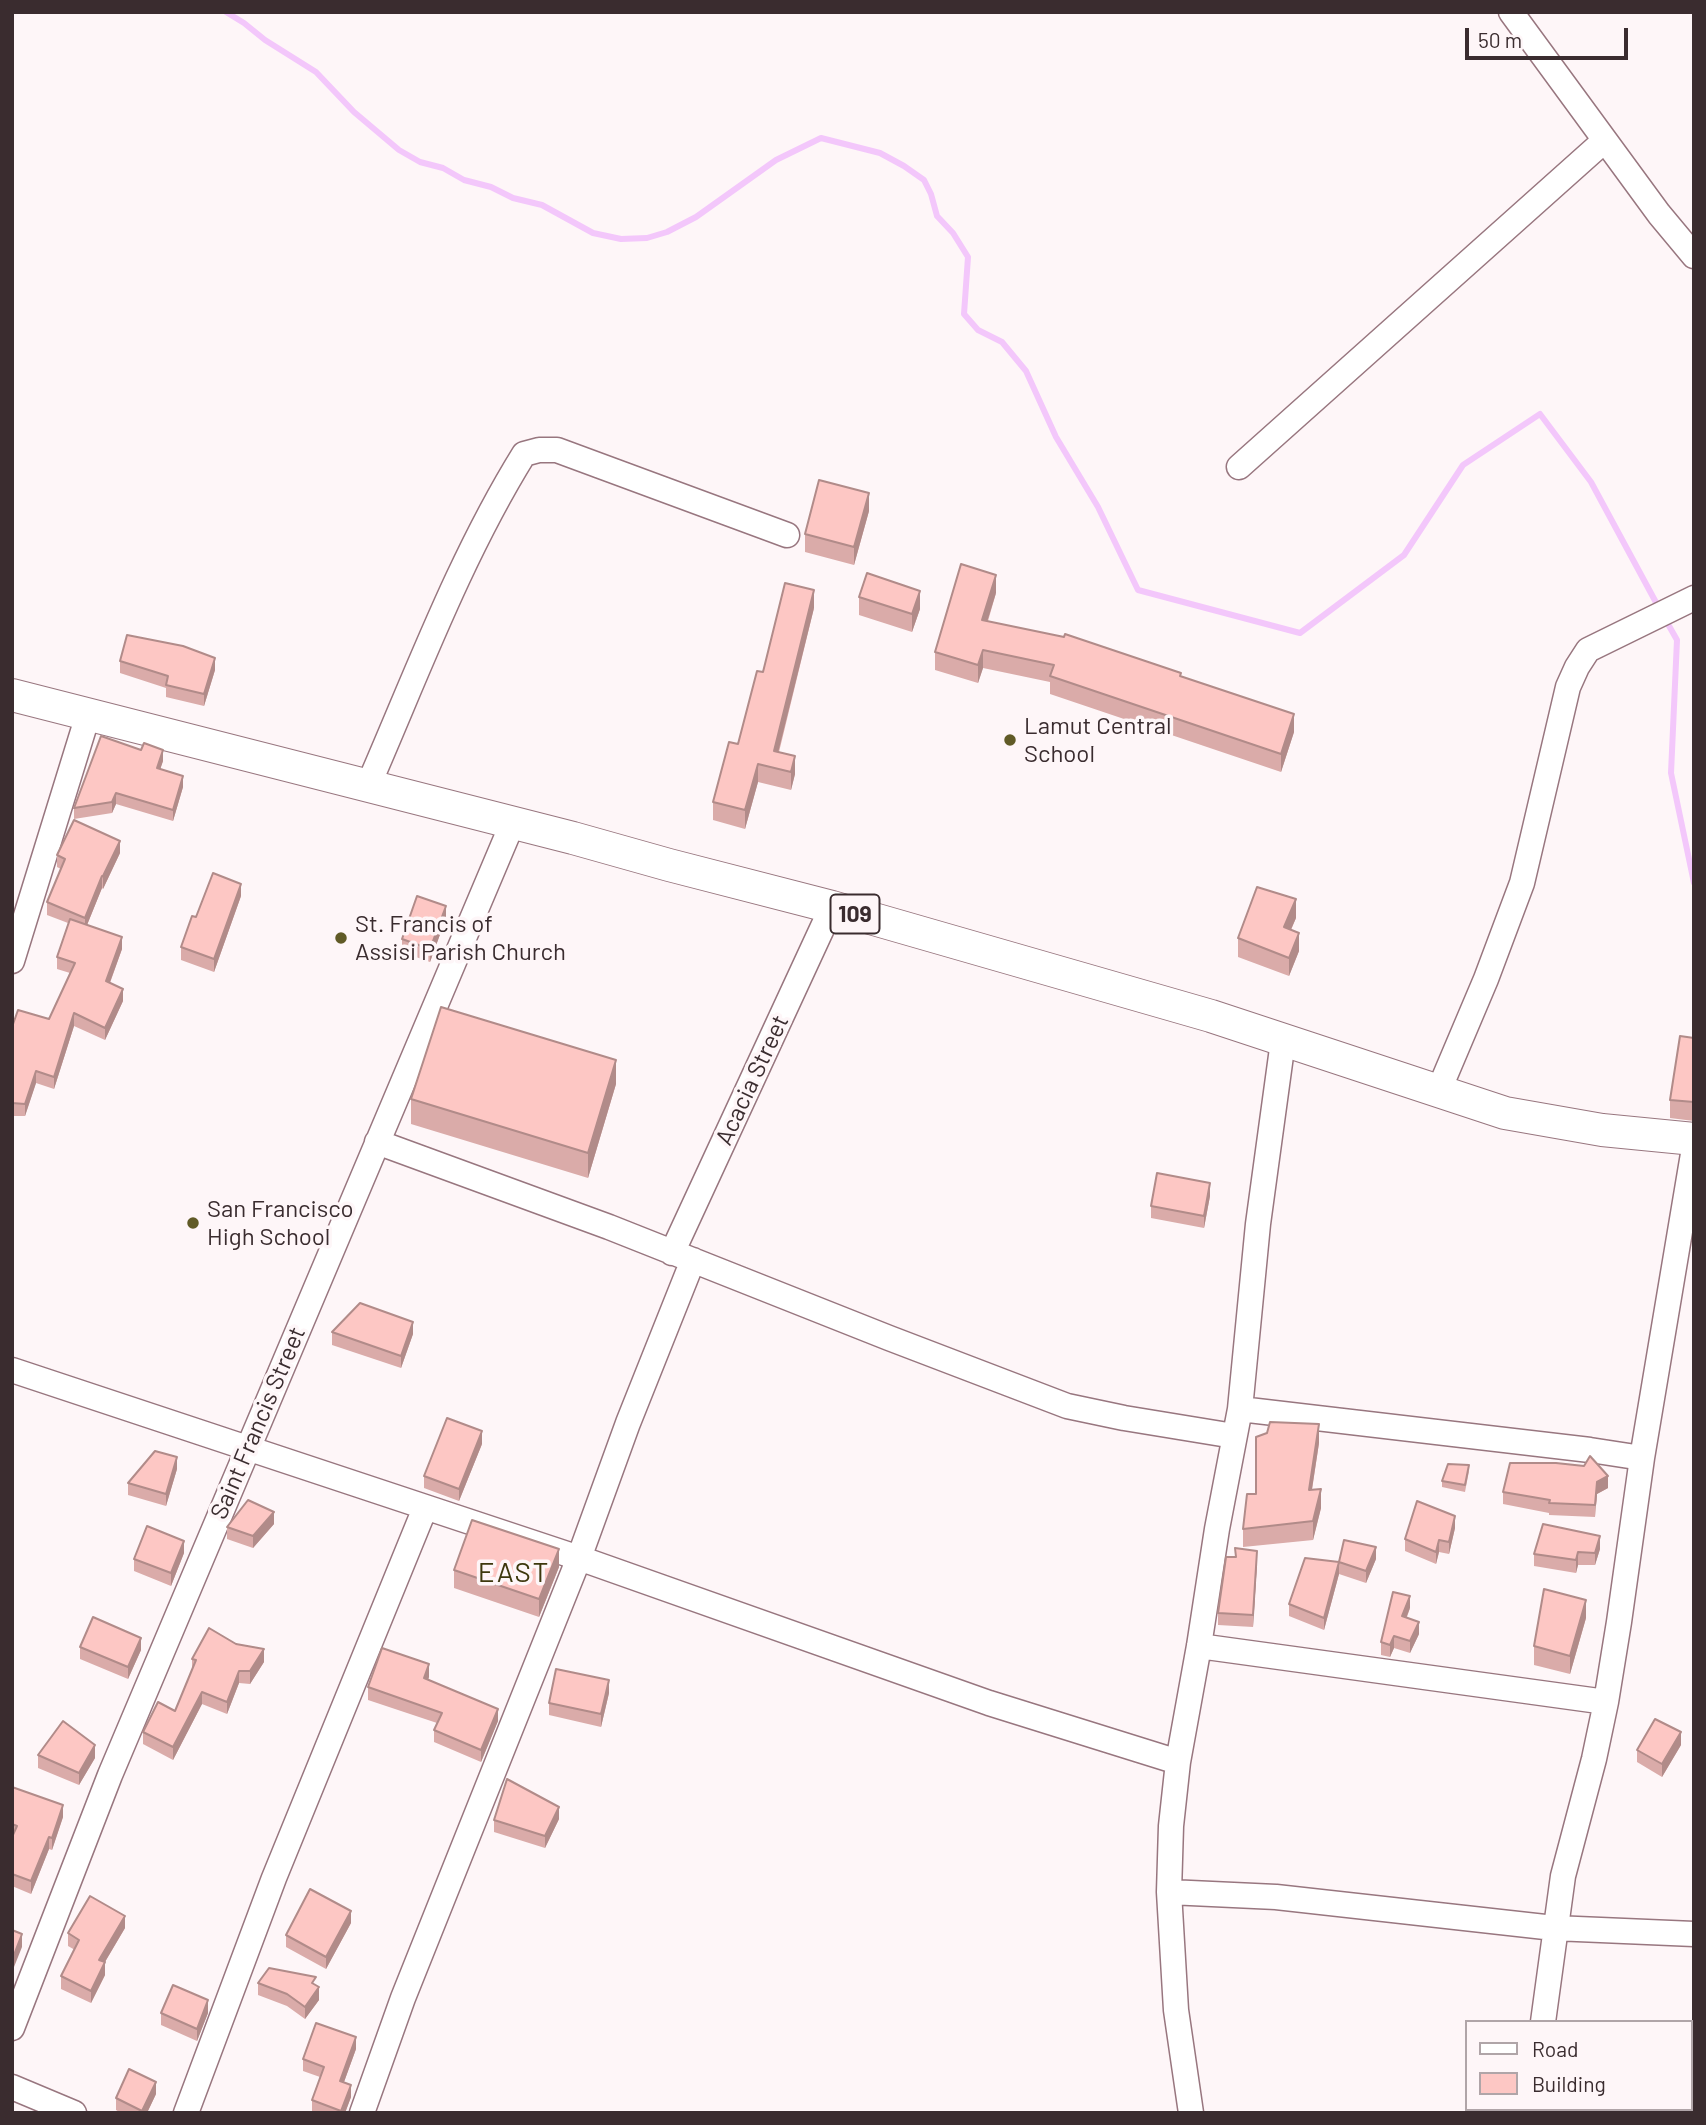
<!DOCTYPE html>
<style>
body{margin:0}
#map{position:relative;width:1706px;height:2125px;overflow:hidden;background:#fef6f8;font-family:Barlow,sans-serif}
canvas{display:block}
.frame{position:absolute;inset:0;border:14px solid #3a2c2f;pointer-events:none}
.legend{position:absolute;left:1465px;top:2020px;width:228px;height:91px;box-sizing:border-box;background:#fef6f8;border:2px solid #b0a5a8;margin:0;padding:9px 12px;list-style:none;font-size:21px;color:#3a2c2f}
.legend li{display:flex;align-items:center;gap:14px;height:35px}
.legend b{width:35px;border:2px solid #b0a5a8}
.scale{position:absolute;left:1465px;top:28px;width:163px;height:32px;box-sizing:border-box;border:4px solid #3a2c2f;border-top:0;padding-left:9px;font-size:21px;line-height:24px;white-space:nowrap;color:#3a2c2f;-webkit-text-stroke:5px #fef6f8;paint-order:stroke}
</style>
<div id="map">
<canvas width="1706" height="2125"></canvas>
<div class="frame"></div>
<ul class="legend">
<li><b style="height:9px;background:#fff"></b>Road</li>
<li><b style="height:19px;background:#fdc7c4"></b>Building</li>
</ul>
<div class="scale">50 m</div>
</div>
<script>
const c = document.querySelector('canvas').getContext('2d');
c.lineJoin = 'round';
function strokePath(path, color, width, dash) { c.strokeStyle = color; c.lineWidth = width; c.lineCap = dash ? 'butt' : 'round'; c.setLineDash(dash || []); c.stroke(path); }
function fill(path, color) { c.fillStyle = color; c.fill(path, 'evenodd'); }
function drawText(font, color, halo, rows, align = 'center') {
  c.font = font + ' Barlow,sans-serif'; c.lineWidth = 7; c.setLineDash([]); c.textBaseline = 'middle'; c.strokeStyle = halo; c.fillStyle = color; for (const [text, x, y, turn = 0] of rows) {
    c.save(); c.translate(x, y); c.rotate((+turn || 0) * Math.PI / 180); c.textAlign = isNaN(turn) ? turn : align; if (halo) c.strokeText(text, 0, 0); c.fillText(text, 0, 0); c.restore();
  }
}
const stream = new Path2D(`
 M226,12l18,11 21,17 51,32 38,40 45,38 21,12 23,6 21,12 27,7 22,11 29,7 51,28 28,6 26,-1 20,-6 29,-15 80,-57 45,-22 59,15 24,13 20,14 7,14 6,22 16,17 15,24 -4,57 14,16 24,12 24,29 30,66 42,70 40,83 162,43 104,-78 59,-90 77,-51 51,68 68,126
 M1664,617l13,23 -6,133 23,110`);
const minor = new Path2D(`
 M1511,12l148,202 35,42
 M1239,467l365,-326
 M368,786c48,-110 92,-229 156,-332l15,-4h18l230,85
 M12,961l76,-246
 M1439,1090l47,-111 36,-96 46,-196 9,-20 11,-17 106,-52
 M377,1142l232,85 280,111 178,68 57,12 110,18
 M672,1253l160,-346
 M12,1370l567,188 410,145 189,59
 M1240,1409l350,41 52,8
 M1199,1646l407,56
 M1169,1892l107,5 278,31 140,6
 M1543,2022l20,-146 31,-117 12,-57 13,-80 23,-164 52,-310
 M12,2028l98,-253 403,-953
 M12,2087l62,26
 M1543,2109l1,4
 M186,2113l88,-235 151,-370
 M362,2113l41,-115 176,-440 49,-135 65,-163
 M1191,2113l-15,-103 -7,-118 2,-66 7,-64 21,-116 18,-117 23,-120 18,-185 25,-183`);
const major = new Path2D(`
 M12,695l561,143 96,27 163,42 379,109 294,97 97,17 92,9`);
const wall = new Path2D(`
 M869,511l-15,54 -49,-13v-18z
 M996,593l-8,28 193,55 113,56 -13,40 -231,-78v-12l-67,-14 -5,15 -43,-13v-18z
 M859,597l61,12 -8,23 -53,-17z
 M814,608l-35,144 16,22 -4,16 -33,-8 -13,47 -32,-9v-18l25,-58 25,-72z
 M120,661l95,9 -11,36 -38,-9v-9l-46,-15z
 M141,750l22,11 -3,8 23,18 -10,34 -57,-17 -4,9 -38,6v-11z
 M120,853l-17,36 -1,-1 -15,37 35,24 -12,34 13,18 -18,39 -31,-14 -20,63 -18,-6 -11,33h-13v-89l37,-8 21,-46 -13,-4v-12l11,-34 -21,-8v-13l14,-33 -4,-2v-12z
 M241,896l-27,76 -33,-12v-13l15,-30z
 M446,918l-16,44 -28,-10v-13z
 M1296,918l-5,12 8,21 -10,25 -51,-19v-19z
 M1694,1038v83l-24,-3v-18z
 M616,1084l-28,94 -177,-54v-25z
 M1210,1196l-6,32 -53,-10v-12z
 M332,1332l81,2 -12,34 -69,-23z
 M1319,1443l-7,47 9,18 -8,32 -70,7v-18l13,-35z
 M482,1444l-23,57 -35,-13v-12z
 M177,1469l-11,37 -38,-11v-12z
 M1469,1471l-4,21 -23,-5v-6z
 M1608,1488l-11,6 -2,23 -46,-2v-2l-46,-9v-12z
 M274,1524l-21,24 -26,-9v-12z
 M1455,1528l-6,26 -10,-2 -3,12 -31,-13v-12z
 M1600,1549l-5,16h-17l-2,8 -42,-7v-12z
 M184,1553l-13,33 -37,-15v-12z
 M1236,1557l21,6 -4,64 -35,-2v-12z
 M1376,1559l-10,24 -27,-9 -15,56 -35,-14v-12l50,-42z
 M559,1567l-20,50 -85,-29v-18z
 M1410,1608l-3,9 12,17 -9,19 -16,-5 -4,9 -9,-2v-13z
 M1586,1618l-16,56 -36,-9v-19z
 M80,1647l61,3 -13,29 -48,-20z
 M192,1659l72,3 -14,22 -11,-1 -12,31 -25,-10 -29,56 -30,-16v-12l32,-21 17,-41z
 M429,1677l-1,3 70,41 -17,41 -47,-20v-12l3,-7 -69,-23v-13z
 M609,1693l-8,34 -52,-12v-12z
 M1681,1745l-19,32 -25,-15v-12z
 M38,1755l57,3 -16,27 -41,-17z
 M12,1787l51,30 -11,33 -3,-1 -18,45 -19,-8z
 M559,1819l-14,29 -51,-16v-12z
 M351,1923l-25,46 -40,-22v-12z
 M125,1928l-20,34v13l-14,28 -30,-14v-13l14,-26 -7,-4v-13z
 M258,1983l58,2 3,15 -14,19 -18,-13 -29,-11z
 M161,2013h47l-11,28 -36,-16z
 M356,2049l-12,33 7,15 -6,16 -33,-1v-12l8,-23 -17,-6v-12z
 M156,2094l-9,19h-26l-5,-3v-12z`);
const shadedWall = new Path2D(`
 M869,493v18l-15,54v-18z
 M996,575v18l-14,45v-18z
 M814,590v18l-40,161v-18z
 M920,591v18l-8,23v-18z
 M983,650v18l-5,15v-18z
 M215,658v12l-11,36v-12z
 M1294,714v18l-13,40v-18z
 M163,750v11l-6,18v-11z
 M795,756v18l-4,16v-18z
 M758,764v18l-13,47v-19z
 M183,776v11l-10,34v-11z
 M116,793v11l-4,9v-11z
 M120,841v12l-17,36v-13z
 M102,876v12l-17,42v-12z
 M241,884v12l-27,76v-13z
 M1296,899v19l-12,27v-18z
 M446,906v12l-16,44v-13z
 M1299,933v18l-10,25v-18z
 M122,937v12l-16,44v-12z
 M123,989v12l-18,39v-12z
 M74,1013v13l-20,63v-12z
 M616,1060v24l-28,94v-25z
 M36,1071v12l-11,33v-12z
 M1210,1183v13l-6,32v-12z
 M413,1322v12l-12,34v-12z
 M1319,1424v19l-10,65v-18z
 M482,1431v13l-23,57v-12z
 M177,1457v12l-11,37v-12z
 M1608,1476v12l-11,6 -2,23 2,-35z
 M1321,1489v19l-8,32v-19z
 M274,1512v12l-21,24v-12z
 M1455,1516v12l-6,26v-12z
 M1600,1536v13l-5,16v-12z
 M1439,1540v12l-3,12v-12z
 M184,1541v12l-13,33v-13z
 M1376,1547v12l-10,24v-12z
 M559,1549v18l-20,50v-18z
 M1257,1551v12l-4,64v-12z
 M1578,1552v13l-2,8v-13z
 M1339,1562v12l-15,56v-12z
 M1410,1596v12l-8,20v-12z
 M1586,1600v18l-16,56v-18z
 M1419,1622v12l-9,19v-12z
 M1394,1636v12l-4,9v-12z
 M141,1638v12l-13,29v-12z
 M264,1649v13l-14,22v-13z
 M429,1664v13l-5,13v-12z
 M239,1671v12l-12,31v-12z
 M609,1680v13l-8,34v-13z
 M202,1692v12l-29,56v-13z
 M498,1709v12l-17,41v-12z
 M1681,1732v13l-19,32v-13z
 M95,1745v13l-16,27v-12z
 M63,1805v12l-11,33v-12z
 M559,1807v12l-14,29v-12z
 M49,1837v12l-18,45v-13z
 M351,1911v12l-25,46v-12z
 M125,1916v12l-26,44v-12z
 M22,1934v13l-10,25v-12z
 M105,1962v13l-14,28v-12z
 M319,1987v13l-14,19v-12z
 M208,2000v13l-11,28v-12z
 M356,2037v12l-16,44v-12z
 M156,2082v12l-9,19h-5v-2z
 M351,2085v12l-6,16h-4z`);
const building = new Path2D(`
 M819,480l50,13 -15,54 -49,-13z
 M961,564l35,11 -14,45 82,17 1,-3 116,39 -1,3 114,38 -13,40 -231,-78 4,-11 -71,-15 -5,15 -43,-13z
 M867,573l53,18 -8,23 -53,-17z
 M785,583l29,7 -40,161 21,5 -4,16 -33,-8 -13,46 -32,-8 16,-60 9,2 19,-73 6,1z
 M127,635l56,11 32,12 -11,36 -38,-9 2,-9 -48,-15z
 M101,736l40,14 3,-7 19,7 -6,18 26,8 -10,34 -57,-17 -4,9 -38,6z
 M74,820l46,21 -17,35h-1l-17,42 -38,-16 18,-43 -8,-4z
 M213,873l28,11 -27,75 -33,-12 11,-31 4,1z
 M1257,887l39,12 -12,28 15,6 -10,25 -51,-20z
 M417,896l29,10 -16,43 -28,-10z
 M70,919l52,18 -16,44 17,8 -18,39 -31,-15 -20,64 -18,-6 -11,33 -13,-1v-76l6,-17 31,9 26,-56 -18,-6z
 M441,1007l175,53 -28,93 -177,-54z
 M1680,1036l14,2v64l-24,-2z
 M1157,1173l53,10 -6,33 -53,-10z
 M360,1303l53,19 -12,34 -69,-24z
 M447,1418l35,13 -23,58 -35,-13z
 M1270,1422l49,2 -10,66 12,-1 -8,32 -70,8 4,-35h9v-57l11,-4z
 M155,1451l22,6 -11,37 -38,-11z
 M1590,1456l18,20 -11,6 -2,23 -46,-2 1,-3 -47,-8 7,-29h46l28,3z
 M1448,1464l21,1 -4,20 -23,-4z
 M248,1500l26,12 -21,24 -26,-9z
 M1417,1501l38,15 -6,26 -10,-2 -3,12 -31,-13z
 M472,1520l87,29 -20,50 -85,-29z
 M1543,1524l57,12 -5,17 -17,-1 -2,8 -42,-6z
 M147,1526l37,15 -13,32 -37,-14z
 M1344,1540l32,7 -10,24 -27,-9z
 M1235,1548l22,3 -4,64 -35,-2 8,-56h10z
 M1305,1558l34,4 -15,56 -35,-14z
 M1544,1589l42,11 -16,56 -36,-10z
 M1393,1592l17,4 -8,20 17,6 -9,19 -16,-5 -4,9 -9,-3z
 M93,1617l48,21 -13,29 -48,-20z
 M209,1628l27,16 28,5 -14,22h-11l-12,31 -25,-10 -29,55 -30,-15 15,-30 17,9 21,-51 -4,-1z
 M382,1648l47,16 -5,14 74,31 -17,41 -47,-20 8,-17 -74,-26z
 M556,1669l53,11 -8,34 -52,-11z
 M1655,1719l26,13 -19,32 -25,-14z
 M63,1721l32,24 -16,28 -41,-18z
 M507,1779l52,28 -14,29 -51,-16z
 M12,1787l51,18 -11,33 -3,-1 -18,44 -19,-7v-37l5,-11 -5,-2z
 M310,1889l41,22 -25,46 -40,-22z
 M90,1896l35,20 -26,44 6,2 -14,29 -30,-15 18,-36 -11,-7z
 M12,1930l10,4 -10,26z
 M269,1968l47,9 -4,6 7,4 -14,20 -18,-13 -29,-11z
 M173,1985l35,15 -11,29 -36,-16z
 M316,2023l40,14 -16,44 11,4 -10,26 -29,-11 12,-33 -21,-8z
 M129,2069l27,13 -14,29 -26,-13z`);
const markers = [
 [1010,740,7,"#605a26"],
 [341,938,7,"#605a26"],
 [193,1223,7,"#605a26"]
];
const shields = [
 [855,914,49]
];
const shieldNames = [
 ["109",855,914]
];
const poiNames = [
 ["Lamut Central",1024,726],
 ["School",1024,754],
 ["St. Francis of",355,924],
 ["Assisi Parish Church",355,952],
 ["San Francisco",207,1209],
 ["High School",207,1237]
];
const streetNames = [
 ["Acacia Street",752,1080,-65],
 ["Saint Francis Street",258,1423,-67]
];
const quarterNames = [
 ["EAST",514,1573]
];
strokePath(stream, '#f3c7fb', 6);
strokePath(minor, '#98767f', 27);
strokePath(major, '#98767f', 34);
strokePath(minor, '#fff', 24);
strokePath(major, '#fff', 32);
fill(wall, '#daaba9');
fill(shadedWall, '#b18b89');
fill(building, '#fdc7c4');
strokePath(building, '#b18b89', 2);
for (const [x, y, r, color] of markers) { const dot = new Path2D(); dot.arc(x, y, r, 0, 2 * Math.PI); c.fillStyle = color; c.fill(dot); strokePath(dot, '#fef6f8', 2.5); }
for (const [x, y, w] of shields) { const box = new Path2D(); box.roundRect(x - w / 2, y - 19.5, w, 39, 5); c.fillStyle = '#fef6f8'; c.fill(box); strokePath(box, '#3a2c2f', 2); }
drawText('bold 23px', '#3a2c2f', null, shieldNames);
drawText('24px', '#3a2c2f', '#fef6f8', poiNames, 'left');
drawText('24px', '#3a2c2f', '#fef6f8', streetNames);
c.letterSpacing = '2px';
drawText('28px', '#3d380d', '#fef6f8', quarterNames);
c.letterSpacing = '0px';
</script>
